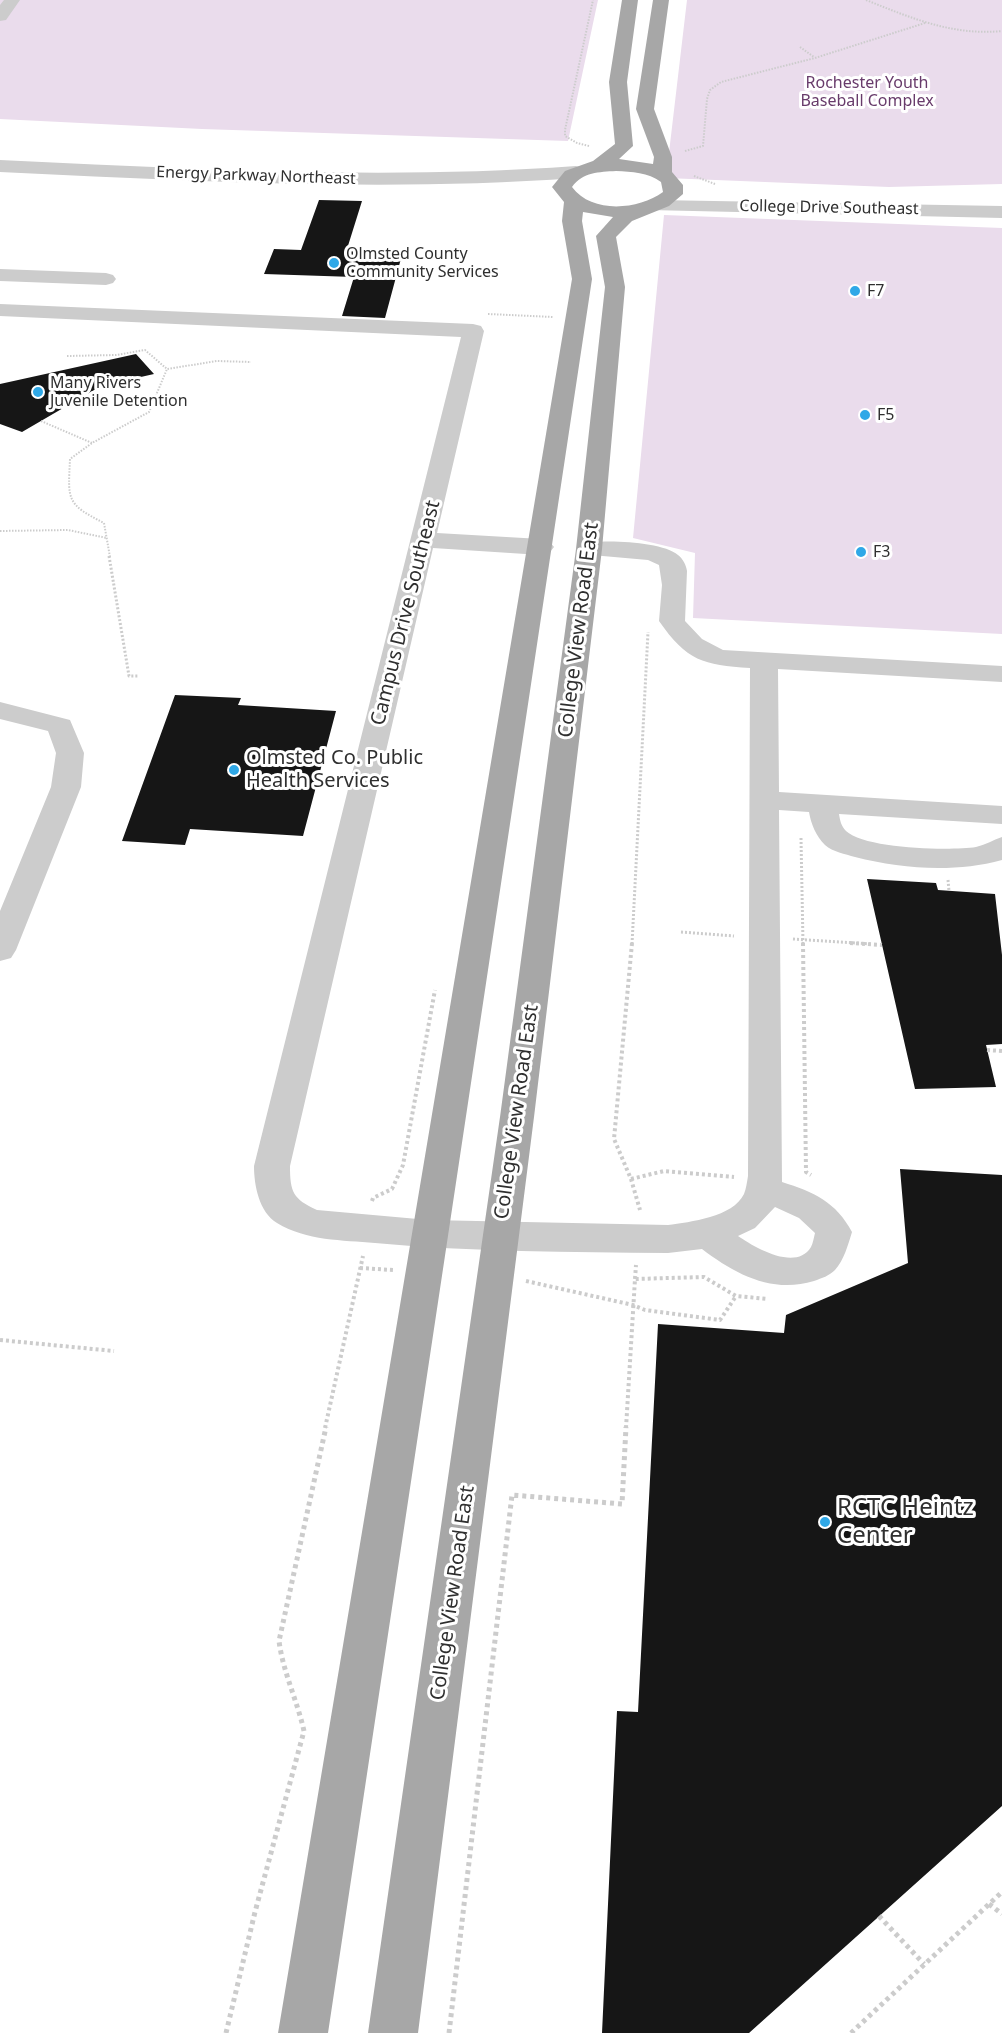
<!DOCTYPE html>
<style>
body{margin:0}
canvas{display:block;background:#fff}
</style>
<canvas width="1002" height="2033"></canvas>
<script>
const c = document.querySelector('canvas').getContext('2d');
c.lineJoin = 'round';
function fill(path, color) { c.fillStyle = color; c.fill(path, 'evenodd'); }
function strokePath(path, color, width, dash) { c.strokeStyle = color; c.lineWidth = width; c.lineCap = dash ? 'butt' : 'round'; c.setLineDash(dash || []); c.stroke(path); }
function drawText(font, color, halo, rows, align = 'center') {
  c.font = font + ' "Noto Sans",sans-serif'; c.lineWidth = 6; c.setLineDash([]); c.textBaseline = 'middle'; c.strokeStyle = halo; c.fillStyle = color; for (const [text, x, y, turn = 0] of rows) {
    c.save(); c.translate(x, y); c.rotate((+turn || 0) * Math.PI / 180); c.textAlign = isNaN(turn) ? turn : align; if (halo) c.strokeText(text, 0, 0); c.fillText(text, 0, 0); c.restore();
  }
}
const green = new Path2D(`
 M0,0h598l-30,141 -366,-12 -202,-10z
 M687,0h315v184l-113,3 -223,-9z
 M664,215l338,13v406l-309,-16 2,-65 -62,-15z`);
const building = new Path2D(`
 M319,200l43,1 -15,48 56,2 -18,67 -43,-2 12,-39 -90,-3 10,-25 27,1z
 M136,354l18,20 -53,12 -79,46 -22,-8v-40z
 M175,695l66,3 -3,7 98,6 -33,125 -113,-7 -5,16 -63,-4z
 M867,879l69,4 2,7 57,4 7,61v89l-16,1 10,42 -81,2z
 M900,1169l102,6v631l-253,227h-147l15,-322 21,1 20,-388 126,9 2,-18 122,-52z`);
const pathFar3 = new Path2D(`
 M866,0c45,18 87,36 136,31
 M800,47l14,10
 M589,146l-12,-3 -12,-7v-6l28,-130
 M685,151l18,-5 4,-47 3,-9 11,-8 94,-24 110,-35
 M694,176l21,8
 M488,314l65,3
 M67,356l49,-1 29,-5 22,19 50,-8 34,1
 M41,421l51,22
 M0,531l68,-1 39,8
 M110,557l-6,-34c-38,-19 -36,-23 -34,-64l22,-16 57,-31 18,-43`);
const pathFar2 = new Path2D(`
 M109,556l20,120h10
 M801,838l2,106
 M948,880l1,11
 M681,932l53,4
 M793,939l79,5
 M632,944l16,-312`);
const pathFar1 = new Path2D(`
 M632,943l-18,196 17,40 9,31
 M803,943l3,229 5,3
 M850,943l32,2
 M987,1050l15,1
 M631,1179l33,-8 70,6
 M372,1201l1,-3 19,-9 11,-24 32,-175
 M360,1268l33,2
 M635,1279l1,-14
 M526,1281l107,24 12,5 75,10 16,-24
 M0,1340l114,11
 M325,1428l38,-172
 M626,1428l9,-149 69,-2 32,19 32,3`);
const path = new Path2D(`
 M989,1904l13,10
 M879,1916l45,48
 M226,2033l29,-121 49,-181c-7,-31 -21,-59 -25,-90l47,-214
 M449,2033l63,-538 110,9 4,-77
 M851,2033l151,-141`);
const minor = new Path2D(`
 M4,0h16l-14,20 -6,1v-16z
 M0,160c192,9 384,20 576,6l7,2 3,4 -3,4 -7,2c-192,14 -384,3 -576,-6z
 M656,200l346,6v12l-353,-8 -3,-4 3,-4z
 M0,269l106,4 7,2 3,4 -3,4 -7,2 -106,-4z
 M0,304l473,20 8,2 3,5 -47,202 104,6 9,3 4,5 -4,5 -9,3 -108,-7 -143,618c0,26 3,33 27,44l112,10 239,5c22,-3 65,-8 76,-31 2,-5 3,-12 4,-18l2,-508c-47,-3 -63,-7 -91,-47l3,-36 -3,-20 -11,-5 -68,-6 -4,-5 4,-5c20,-5 82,-3 98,11 5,4 8,10 9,16l-2,50 17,18 21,11 279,16v16l-224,-13 1,123 223,14v18l-163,-10c1,6 2,12 7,17 19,18 104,20 130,16 9,-2 17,-7 26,-10v23c-48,13 -100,9 -147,-3 -10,-3 -22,-5 -30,-12 -9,-9 -14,-21 -16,-33l-30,-2 3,372c32,10 54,20 70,50 -4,13 -8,28 -17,38 -6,6 -13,8 -21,11 -42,13 -79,-7 -112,-32l-34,4c-98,-1 -196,-1 -293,-10 -33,-3 -68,-2 -98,-20 -18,-11 -23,-38 -23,-57l207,-829 -461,-21zM775,1207l24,11 16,15c-1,4 -2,10 -4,14 -15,25 -57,0 -73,-11l17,-8z
 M0,702l70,18 14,33 -3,34 -65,163 -5,8 -11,3v-50l51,-124 5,-34 -8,-22 -48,-12z`);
const major = new Path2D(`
 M622,0h16l-11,82 6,64 -14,13 34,5 1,-7 -18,-48 17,-109h16l-15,109 18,48v15l11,13v9l-14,12 -37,15 -16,16 9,50 -23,262 -68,568 -116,916h-50l132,-916 76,-568 29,-262 -9,-51 17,-19 -30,-5 -1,9 10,58 -264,1754h-50l294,-1754 -10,-58 2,-19 -12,-15 13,-16 28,-10 22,-17 -6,-62zM616,171c16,1 32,1 45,11l2,10c-25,18 -71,22 -91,-5 11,-15 27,-15 44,-16z`);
const markers = [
 [334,263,6,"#2fa8e7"],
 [855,291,6,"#2fa8e7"],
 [38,392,6,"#2fa8e7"],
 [865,415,6,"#2fa8e7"],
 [861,552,6,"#2fa8e7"],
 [234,770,6,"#2fa8e7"],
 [825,1522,6,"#2fa8e7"]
];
const farParknames = [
 ["Rochester Youth",867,83],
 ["Baseball Complex",867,101]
];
const farStreetnames = [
 ["Energy Parkway Northeast",256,176,2],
 ["College Drive Southeast",829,208,1]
];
const farPoinames = [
 ["Olmsted County",346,254],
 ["Community Services",346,272],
 ["F7",867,291],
 ["Many Rivers",50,383],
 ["Juvenile Detention",50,401],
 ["F5",877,415],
 ["F3",873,552]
];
const streetNames = [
 ["Campus Drive Southeast",406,613,-76],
 ["College View Road East",579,630,-83],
 ["College View Road East",517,1112,-82],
 ["College View Road East",453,1593,-82]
];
const poiNames = [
 ["Olmsted Co. Public",246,758],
 ["Health Services",246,781]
];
const nearPoinames = [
 ["RCTC Heintz",837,1508],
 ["Center",837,1536]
];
fill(green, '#eadcec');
fill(building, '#161616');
strokePath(pathFar3, '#ccc', 2, [1.5, 1.5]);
strokePath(pathFar2, '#ccc', 3, [2, 2]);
strokePath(pathFar1, '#ccc', 4, [3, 3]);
strokePath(path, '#ccc', 5, [4, 4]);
fill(minor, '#ccc');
fill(major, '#a7a7a7');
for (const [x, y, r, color] of markers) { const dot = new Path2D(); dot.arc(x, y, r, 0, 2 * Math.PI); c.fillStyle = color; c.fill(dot); strokePath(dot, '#fff', 2); }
drawText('16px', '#683b6b', '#fff', farParknames);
drawText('16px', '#2f2f2f', '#fff', farStreetnames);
drawText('16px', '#2f2f2f', '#fff', farPoinames, 'left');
drawText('20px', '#2f2f2f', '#fff', streetNames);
drawText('20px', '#2f2f2f', '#fff', poiNames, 'left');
drawText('24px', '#2f2f2f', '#fff', nearPoinames, 'left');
</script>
